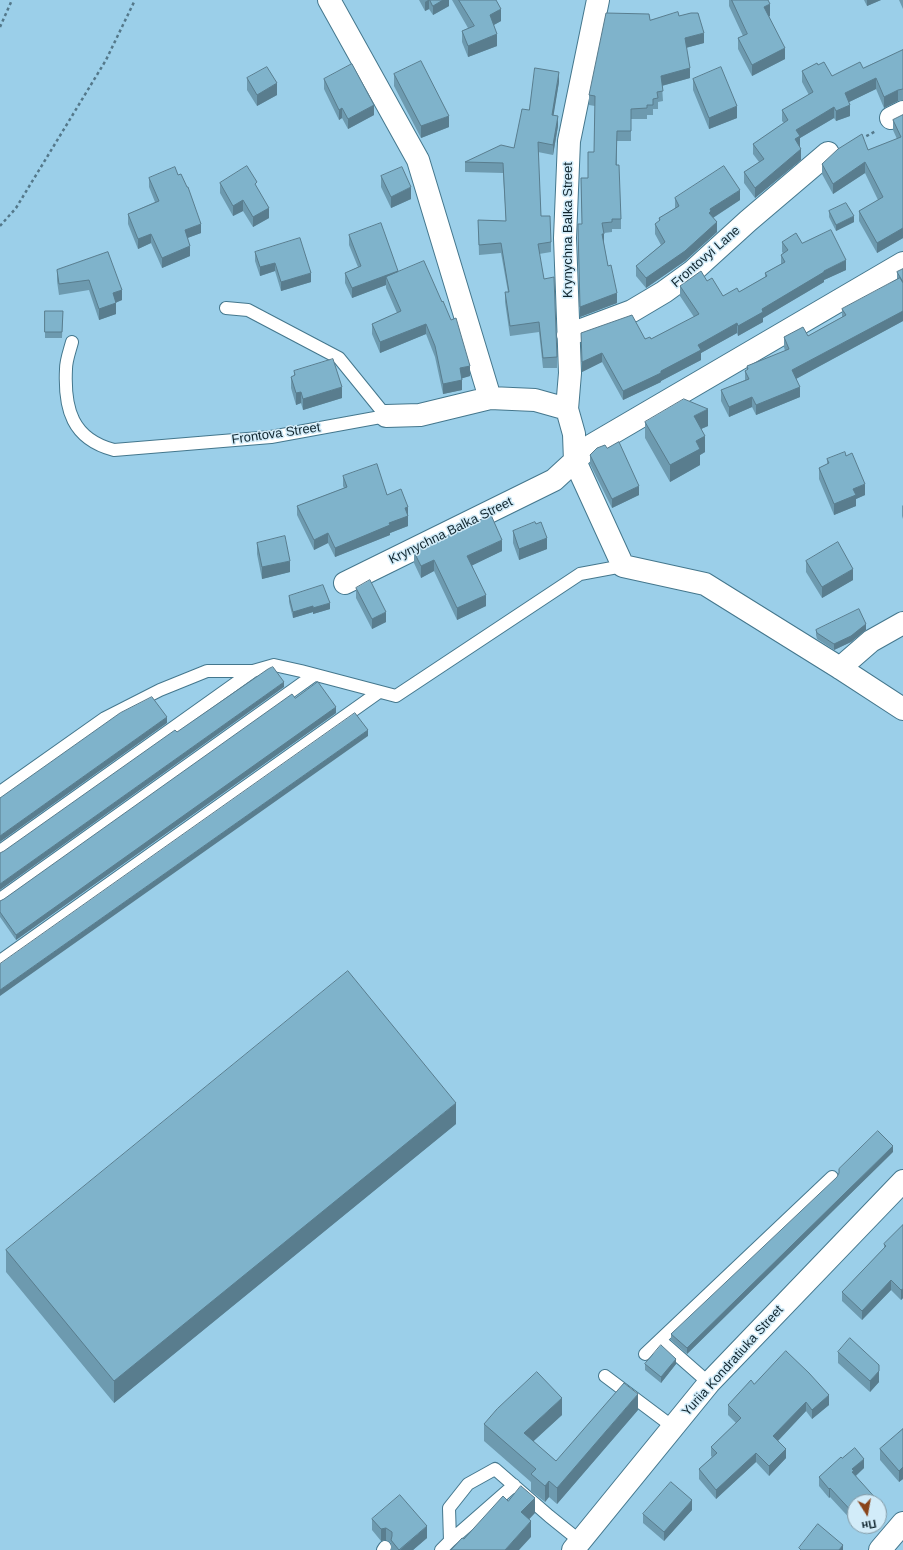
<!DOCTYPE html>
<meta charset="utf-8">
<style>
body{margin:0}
#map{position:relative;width:903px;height:1550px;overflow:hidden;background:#9bcfe9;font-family:Helvetica,sans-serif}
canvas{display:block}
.north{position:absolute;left:847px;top:1494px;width:40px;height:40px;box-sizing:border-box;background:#d2ecf9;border:1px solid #849ca8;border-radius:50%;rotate:169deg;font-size:11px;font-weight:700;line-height:16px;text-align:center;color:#10252e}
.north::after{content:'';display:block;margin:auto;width:14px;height:18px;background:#8a451b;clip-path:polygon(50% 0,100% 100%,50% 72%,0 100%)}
</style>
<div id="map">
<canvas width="903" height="1550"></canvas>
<div class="north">Пн</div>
</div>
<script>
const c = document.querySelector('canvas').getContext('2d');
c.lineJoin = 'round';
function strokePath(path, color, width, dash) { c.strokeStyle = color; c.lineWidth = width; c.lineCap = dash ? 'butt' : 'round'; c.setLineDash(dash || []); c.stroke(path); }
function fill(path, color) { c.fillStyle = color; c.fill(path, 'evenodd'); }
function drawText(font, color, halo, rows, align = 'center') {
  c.font = font + ' Helvetica,sans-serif'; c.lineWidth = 3; c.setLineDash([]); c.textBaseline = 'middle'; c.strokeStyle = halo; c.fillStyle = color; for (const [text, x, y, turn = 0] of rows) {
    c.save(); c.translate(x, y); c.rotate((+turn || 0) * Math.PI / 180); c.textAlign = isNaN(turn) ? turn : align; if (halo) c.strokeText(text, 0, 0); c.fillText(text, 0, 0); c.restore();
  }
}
const path = new Path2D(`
 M0,27l12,-27
 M861,139l15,-8
 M0,226l16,-18 90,-148 29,-60`);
const lane = new Path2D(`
 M72,342c-2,8 -6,18 -6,27 -2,40 6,70 48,81l157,-13 115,-21 -47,-58 -91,-48 -22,-2
 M0,792l105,-74 55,-28 47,-19h46l21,-6 27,6 95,25 184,-122 43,-8
 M0,851l253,-180
 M0,899l314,-224
 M0,961l379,-269
 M660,1340l49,43
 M645,1354l187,-177
 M605,1376l68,51
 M450,1541l64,-56
 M383,1550l2,-3
 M441,1550l9,-9 -1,-33 19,-24 27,-15 54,47 31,25`);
const street = new Path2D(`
 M329,0l89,160 72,238
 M598,0l-29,141 -4,97 5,135 -3,36 7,25 1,27 48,105 82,18 135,84 63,41
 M891,118l12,-6
 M568,335l64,-24 32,-19 29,-21 55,-50 80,-68
 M386,416l34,-1 70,-17 45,2 32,9
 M345,583l209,-103 38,-35 311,-182
 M840,668l31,-27 32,-18
 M880,1550l23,-27`);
const secondary = new Path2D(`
 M573,1550l136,-167 194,-202`);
const wall = new Path2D(`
 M419,0h30v6l-16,9 -4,-6 -4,2z
 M452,0h44l5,21 -7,4 3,21 -29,11 -6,-15v-11l6,-3z
 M729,0h39l2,16h-1l16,43 -33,17 -14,-27v-11l5,-2 -14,-30z
 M864,0h17l-14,6z
 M899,0h4v9z
 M679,16l25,27 -18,5 4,30 -28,8 1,15 -5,1v7h-5v6h-6v4h-16v22h-14v24l4,54v10h-9v3l-8,1v11l4,22 9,37 -37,14 -2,-89 4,-4 -1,-46h7l6,-26 1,-46 -6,-1v-10l61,-75z
 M903,50v50l-5,1 -14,7 -8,-19 -27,13 1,14 -14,5 -2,-3 -34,20 -1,8 2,14 -46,38 -11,-15v-11l15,-10 -6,-8v-10l31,-21 -2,-2v-11l27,-15 -7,-13v-11l16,-6 14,11 31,-8z
 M394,74l55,53 -28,11 -27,-52z
 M247,78l30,17 -20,11 -10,-16z
 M324,79l50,36 -26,14 -6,-11 -3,2 -15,-31z
 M693,79l44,39 -28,11 -16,-39z
 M559,82l-6,33 5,11 -5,29 -15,-3 3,64 10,26v10l-12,2 18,103v11h-14l-4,-36 -29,4 -5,-34v-10h3l-7,-39 -22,2 -1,-35 28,1 -3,-48 -38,-1v-10l49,-14 15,-38z
 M903,115v123l-26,15 -18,-32v-10l19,-11 -13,-27 -32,21 -11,-20v-10l46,-14 29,-11 -4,-9v-10z
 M381,176l30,23 -20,9 -10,-21z
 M149,178l52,55 -14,5 3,18 -28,12 -11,-25 -13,6 -10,-25v-10l27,-12 -6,-15z
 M220,183l37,5 12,30 -16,9 -10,-16 -10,5 -13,-23z
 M675,198l65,2 -27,18 4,14 -32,29 -39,27 -10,-12v-10l25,-21 -6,-11v-10l4,-3v-3l16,-9z
 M829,211l25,11 -18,9 -7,-14z
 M349,235l49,37 72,104 -8,2v12l-19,4 -8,-37 -9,-23 -46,19 -8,-19v-10l25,-11 -11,-25v-3l-34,13 -7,-15v-10l13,-6 -9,-22z
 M782,242l20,1 44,27 -22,10v2l-61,36v4l-25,14 -1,-3 -36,20v7l-40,21v1l-38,18 -21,-38 -20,10 -1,-39 70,6 43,-22 -14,-21v-10l27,-5 16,15 16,-4 26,-15v-4l16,-9v-9l2,-2 -1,-1z
 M108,252l14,48 -6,2v12l-17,6 -10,-30 -30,5 -2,-14v-11z
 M255,252l56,30 -30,9 -6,-20 -15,5 -5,-15z
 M903,269v52l-107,58 4,18 -44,18 -4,-8 -23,10 -8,-16v-11l24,-10v-9l2,-1v-4l38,-15 -1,-4v-10l24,-1 34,-19v-8l55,-29v-8z
 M45,311h18l-1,27h-17z
 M294,371l48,27 -39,12 -2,-7 -5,2 -5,-17v-11l3,-1z
 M645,422l63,4 -7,3 4,23 -5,3v10l-30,17 -25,-44z
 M607,448l32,47 -27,13 -22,-44v-9z
 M827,459l38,36 -9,4v7l-22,9 -15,-36v-11l8,-4z
 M343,476l44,19 21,21v10l-18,7v2l-55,22 -7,-14 -14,7 -17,-35v-9l47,-18 -1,-2z
 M903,505v14l-1,-3v-10z
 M536,524l11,25 -28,11 -6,-17v-12z
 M257,543l33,29 -28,7 -5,-25z
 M502,551l-30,14 14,41 -29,14 -23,-49 -13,7 -7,-15v-11z
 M806,561l47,19 -31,18 -16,-26z
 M356,588l30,34 -14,7 -16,-31z
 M289,596l41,13 -17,5v-2l-20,6 -4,-16z
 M816,630h50l-15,12 -17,8 -17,-11 -1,-4z
 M295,698l41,15 -320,227 -16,-23v-16l4,-2z
 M456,1124l-342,279 -108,-131v-22z
 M893,1152l-206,202 -16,-14v-6z
 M903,1225v73l-2,2 -10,-10 -29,30 -20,-19v-9l42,-44v-4z
 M838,1352l41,30 -9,10 -32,-29z
 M645,1364h31l-15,19 -16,-13z
 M754,1384l75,21 -17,14 -6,-8 -28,30 8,17 -17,18 -13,-14 -40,37 -17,-20v-10l13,-12 -1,-1v-9l25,-24 -8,-8v-10z
 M638,1410l-81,94 -8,-7 -4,5 -14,-11v-9l-47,-41v-17l78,-9 -29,26 23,20z
 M903,1429v50l-4,3 -19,-22v-11z
 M842,1458l22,10 -8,8 23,35 -24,-9v22l-25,-27 -1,1 -10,-12v-9z
 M692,1510l-28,31 -21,-18v-9z
 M372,1519l55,19 -14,12h-22v-7l-5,-3 -5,1 -9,-11z`);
const shadedWall = new Path2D(`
 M428,0h1v9l-4,2v-9z
 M443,0h6v6l-16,9v-9z
 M867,0h14l-14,6z
 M770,4v12l-6,2v-11z
 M501,9v12l-11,6v-12z
 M704,33v10l-19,5v-10z
 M497,34v12l-29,11v-11z
 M785,48v11l-33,17v-11z
 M690,68v10l-29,8v-10z
 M559,72v10l-7,43v-10z
 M876,78v11l-31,15v-11z
 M277,83v12l-20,11v-11z
 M898,90v11l-14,7v-11z
 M374,105v10l-26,14v-10z
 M850,105v11l-14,5v-10z
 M737,106v12l-28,11v-11z
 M834,107v11l-34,20v8l-5,3v-10l1,-9z
 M342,108v10l-3,2v-10z
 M449,116v11l-28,11v-12z
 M558,116v10l-5,29v-10z
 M801,149v11l-46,38v-10z
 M865,162v11l-32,21v-10z
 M411,187v12l-20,9v-11z
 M740,190v10l-29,19 -2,-6 1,-4z
 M243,200v11l-10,5v-10z
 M269,208v10l-16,9v-10z
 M854,216v6l-18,9v-6z
 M717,222v10l-32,29 -39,27v-10z
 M201,224v9l-16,6v-9z
 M903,228v10l-26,15v-10z
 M151,234v9l-13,6v-10z
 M602,234h2v10h-2z
 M190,246v10l-28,12v-10z
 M846,260v10l-22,10v2l-61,36v4l-25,14v-10l24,-17 62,-38z
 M275,263v8l-15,5v-9z
 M398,271v10l-12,-4v8l-34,13v-10z
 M311,273v9l-30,9v-9z
 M122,290v10l-9,4v-11z
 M617,293v10l-37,14v-10z
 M116,303v11l-17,6v-11z
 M903,311v10l-111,60v-11z
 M737,323v10l-36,20v7l-40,21v1l-38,18v-9l38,-20 37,-26z
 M426,324v10l-46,19v-11z
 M602,353v9l-20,10v-10z
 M470,366v10l-10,3v-11z
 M462,380v10l-19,4v-10z
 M342,387v11l-39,12v-11z
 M800,387v10l-44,18v-10z
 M301,392v11l-5,2v-12z
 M752,397v10l-23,10v-10z
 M708,409v17l-14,6v-16z
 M705,436v16l-5,3v10l-30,17v-17l26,-24z
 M865,484v11l-9,4v7l-22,9v-11l19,-15z
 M639,486v9l-27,13v-9z
 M408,507v19l-18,7v2l-55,22v-9l54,-25 16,-15z
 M328,533v10l-14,7v-10z
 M547,538v11l-28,11v-11z
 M502,540v11l-35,17v-12z
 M434,560v11l-13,7v-12z
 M290,561v11l-28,7v-12z
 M853,569v11l-31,18v-11z
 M486,595v11l-29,14v-12z
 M330,603v6l-17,5v-6z
 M313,606v6l-20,6v-6z
 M386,612v10l-14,7v-10z
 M866,624v6l-15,12 -17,8v-6z
 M284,682v5l-284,203v-6z
 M336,707v6l-320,227v-5z
 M167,717v6l-167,119v-6z
 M368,730v6l-368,260v-6z
 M456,1103v21l-342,279v-22z
 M893,1146v6l-206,202v-6z
 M891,1280v10l-29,30v-9z
 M903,1289v9l-2,2v-10z
 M676,1359v5l-15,19v-6z
 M879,1371v11l-9,10v-11z
 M638,1394v16l-81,94v-16z
 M829,1395v10l-17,14v-9z
 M562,1398v17l-38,35v-17z
 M806,1402v9l-33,35v-10z
 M786,1449v9l-17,18v-10z
 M756,1453v9l-40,37v-9z
 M864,1459v9l-10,9 -2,4v-12z
 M903,1467v12l-4,3v-11z
 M549,1481v16l-4,5v-16z
 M830,1488v9l-1,1v-9z
 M535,1498v15l-14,15v-16z
 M692,1500v10l-28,31v-9z
 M531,1521v16l-12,13h-14z
 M427,1526v12l-14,12h-13z
 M386,1528v12l-5,1v-12z
 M843,1545v5h-4z`);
const building = new Path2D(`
 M430,0h13l-10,6z
 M459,0h37l5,9 -11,6 7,19 -29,12 -6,-15 12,-5z
 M732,0h36l2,4 -6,3 21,41 -33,17 -14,-27 9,-4z
 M678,12l1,4 12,-3h7l6,20 -19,5 5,30 -29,8 2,15 -6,1 1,6 -5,1v6h-6v3l-16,1v22h-14l-1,34h3l2,54h-9v3l-10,1 2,11h-2l6,32 3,-1 6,28 -37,14 -2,-79v-4h4l-1,-46h7v-26h6l1,-56 -6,-1 17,-82 43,1 1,6z
 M903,50v39l-5,1 -14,7 -8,-19 -31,15 5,12 -14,6 -2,-4 -38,23 4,6 -5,3 6,10 -46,39 -11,-16 20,-13 -11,-15 35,-24 -6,-10 31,-18 -11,-21 15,-8 1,2 6,-3 8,14 28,-14 3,6z
 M421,61l28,55 -28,10 -27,-52z
 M352,64l22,41 -26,14 -6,-11 -3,2 -15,-31z
 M267,67l10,16 -20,12 -10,-17z
 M721,67l16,39 -28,12 -16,-39z
 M535,68l24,4 -7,43 6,1 -5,29 -15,-3 3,74h9l1,26 -13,2 6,35 10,-2 3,80 -14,1 -4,-36 -29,4 -5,-34h4l-8,-49 -22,2 -1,-25 28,1 -3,-58 -38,-1 36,-17 13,3 8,-39 7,1z
 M903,115v113l-26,15 -18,-32 24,-14 -18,-35 -32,22 -11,-20 16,-15 24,-15 6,16 33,-13 -8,-17z
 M247,166l10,16 -2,2 14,24 -16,9 -10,-17 -10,6 -13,-23z
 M724,166l16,24 -30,19 1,2 -2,2 8,9 -32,29 -39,27 -10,-12 29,-24 -10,-18 5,-4 -1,-2 20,-12 -4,-8z
 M175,167l3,8 3,-1 6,13h1l13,37 -16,6 5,16 -28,12 -11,-24 -13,5 -10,-25 31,-13 -10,-23z
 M402,167l9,20 -20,10 -10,-21z
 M846,203l8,13 -18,9 -7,-14z
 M381,223l17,48 -46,17 -7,-15 16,-7 -12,-31z
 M831,230l15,30 -22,11v1l-62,37 1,3 -25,14 -1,-3 -39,22 3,5 -40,21v2l-38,18 -21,-38 -20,9 -1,-29 51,-18 13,24 5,-2 1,2 48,-25 -19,-28 21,-15 6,10 5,-3 11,18 14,-8 2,4 28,-16 -2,-3 20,-11 -4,-7 7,-5 -6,-8 14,-9 6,10z
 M300,238l11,35 -30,9 -6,-19 -15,4 -5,-15z
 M108,252l14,38 -9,3 3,10 -17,6 -10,-29 -30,4 -2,-14z
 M424,261l18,41 1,-1 8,19 5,-2 14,48 -10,2 2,12 -19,4 -8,-38 -9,-22 -46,18 -8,-18 29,-13 -15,-34z
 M903,269v13l-6,-10z
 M900,278l3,5v28l-111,59 8,17 -44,18 -4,-8 -23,10 -8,-17 28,-11 -4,-8 3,-2 -1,-3 42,-17 -5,-12 19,-10 5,9 38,-21 -4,-6z
 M45,311h18l-1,21h-17z
 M333,359l9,28 -39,12 -2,-7 -5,1 -5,-16 4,-2 -1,-4z
 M684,399l24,10 -14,7 11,20 -9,5 4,8 -30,16 -25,-43z
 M619,442l20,44 -27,13 -22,-44 7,-7 8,-3 2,3z
 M845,452l1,4 6,-3 13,31 -12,5 3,6 -22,9 -15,-36 10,-5 -2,-4z
 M377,464l10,31 14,-6 7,18 -3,1 3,8 -19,7 1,2 -55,23 -7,-15 -14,7 -17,-34 50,-19 -4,-11z
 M491,515l11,25 -35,16 19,39 -29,13 -23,-48 -13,6 -7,-14z
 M535,522l1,2 5,-2 6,16 -28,11 -6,-18z
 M285,536l5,25 -28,6 -5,-24z
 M838,542l15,27 -31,18 -16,-26z
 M370,580l16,32 -14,7 -16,-31z
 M323,585l7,18 -17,5v-2l-20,6 -4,-16z
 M859,609l7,15 -15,12 -17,8 -17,-11 -1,-3z
 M273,667l11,15 -284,202v-31l4,-2 171,-121 2,2 91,-63z
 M318,682l18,25 -320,228 -16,-23v-11l4,-2 288,-205 3,4z
 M152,697l15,20 -167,119v-38l120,-85z
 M355,713l13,17 -368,260v-26z
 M348,971l108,132 -342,278 -108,-131z
 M878,1131l15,15 -206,202 -16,-14 166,-157 2,-4v-4z
 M903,1225v64l-2,1 -10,-10 -29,31 -20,-19 44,-46 -2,-2z
 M850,1338l29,27v6l-9,10 -32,-29z
 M661,1345l15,14 -15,18 -16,-13z
 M786,1351l23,22 20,22 -17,15 -6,-8 -33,34 13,13 -17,17 -13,-13 -40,37 -17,-21 18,-16 -6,-6 30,-29 -13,-13 23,-25 3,4z
 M537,1372l25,26 -38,35 32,28 68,-78 14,11 -81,94 -8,-7 -4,5 -14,-12 5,-5 -52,-45 13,-15z
 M903,1429v38l-4,4 -19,-22z
 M855,1448l9,11 -12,10 2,2 -2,1 27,30h-24v13l-25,-27 -1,1 -10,-12 22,-20 1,1z
 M671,1482l21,18 -28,32 -21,-18z
 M521,1486l14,12 -14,14 10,9 -26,29h-54l11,-12 2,1 39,-43 5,5z
 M400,1495l27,31 -28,24 -8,-10 1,-4v-4l-6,-4 -5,1 -9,-10z
 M818,1524l25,21 -4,5h-38l-2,-2z`);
const streetNames = [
 ["Krynychna Balka Street",568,230,-90],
 ["Frontovyi Lane",706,257,-41],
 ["Frontova Street",276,434,-8],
 ["Krynychna Balka Street",451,531,-26],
 ["Yuriia Kondratiuka Street",733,1361,-48]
];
strokePath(lane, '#44778d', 14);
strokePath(street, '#44778d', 24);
strokePath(secondary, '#44778d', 24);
strokePath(path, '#54788a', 2.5, [3, 3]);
strokePath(lane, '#fff', 12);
strokePath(street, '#fff', 22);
strokePath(secondary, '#fff', 22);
fill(wall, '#6d9aaf');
fill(shadedWall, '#597d8e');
fill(building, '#7fb3cb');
strokePath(building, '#597d8e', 1);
drawText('13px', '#10252e', '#d2ecf9', streetNames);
</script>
